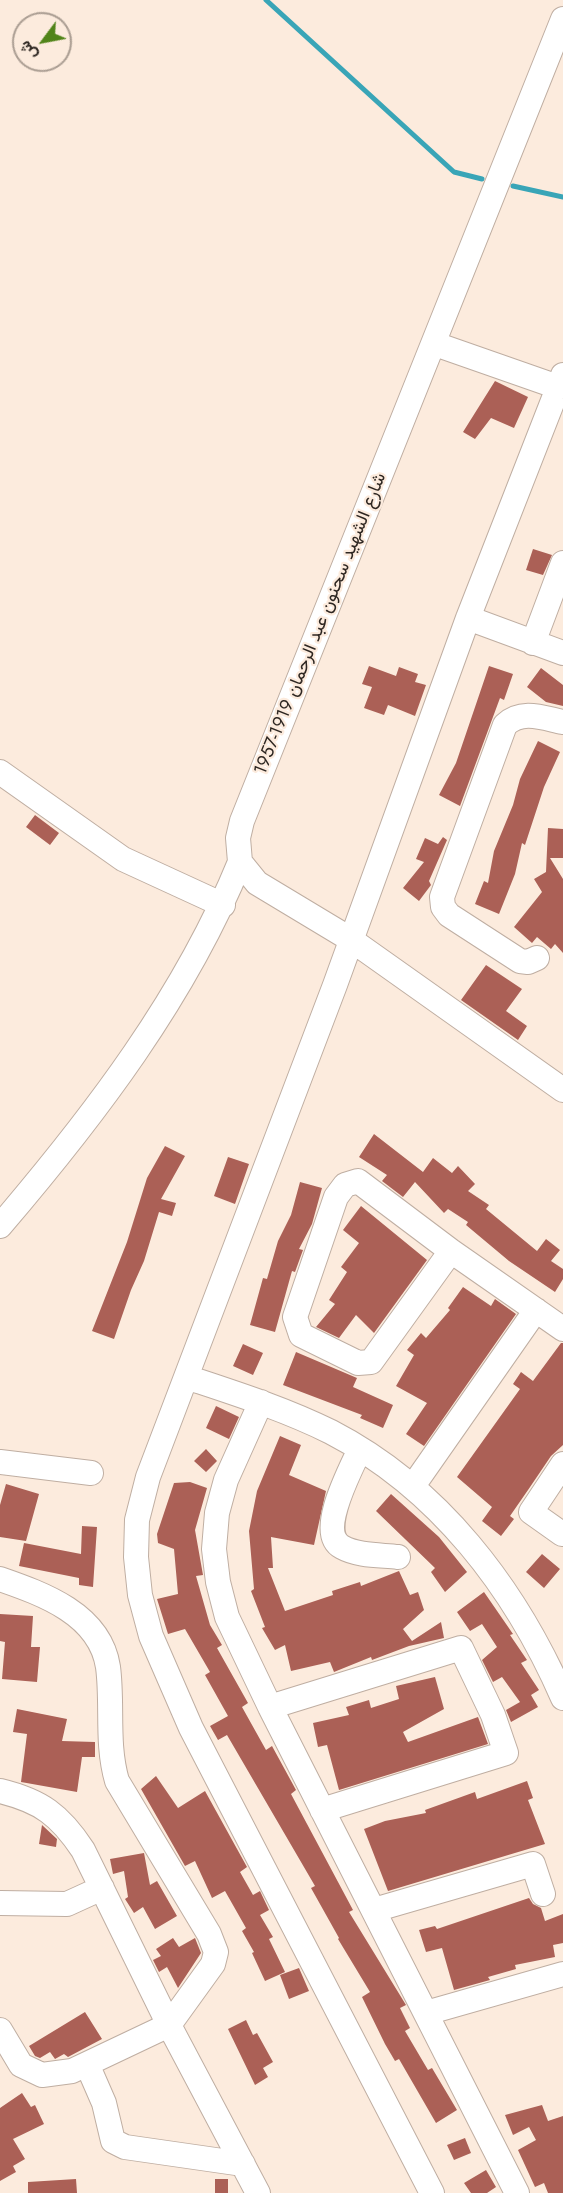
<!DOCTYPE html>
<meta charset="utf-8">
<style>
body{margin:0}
#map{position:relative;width:563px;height:2193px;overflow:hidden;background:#fcebdd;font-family:Jost,Vazirmatn,sans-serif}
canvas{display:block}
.north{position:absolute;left:12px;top:12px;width:60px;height:60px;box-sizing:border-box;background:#fcebdd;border:2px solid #aa9d92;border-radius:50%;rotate:238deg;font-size:16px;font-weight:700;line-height:24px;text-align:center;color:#2e2722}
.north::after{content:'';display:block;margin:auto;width:21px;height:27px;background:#518419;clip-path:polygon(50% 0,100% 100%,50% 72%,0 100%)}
</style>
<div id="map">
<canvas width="563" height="2193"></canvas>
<div class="north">ش</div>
</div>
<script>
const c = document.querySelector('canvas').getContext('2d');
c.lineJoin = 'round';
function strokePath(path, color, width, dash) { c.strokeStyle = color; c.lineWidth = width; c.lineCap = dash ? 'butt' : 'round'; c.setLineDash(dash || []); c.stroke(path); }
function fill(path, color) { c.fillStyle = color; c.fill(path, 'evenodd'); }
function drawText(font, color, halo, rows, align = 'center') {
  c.font = font + ' Jost,Vazirmatn,sans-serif'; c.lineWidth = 4.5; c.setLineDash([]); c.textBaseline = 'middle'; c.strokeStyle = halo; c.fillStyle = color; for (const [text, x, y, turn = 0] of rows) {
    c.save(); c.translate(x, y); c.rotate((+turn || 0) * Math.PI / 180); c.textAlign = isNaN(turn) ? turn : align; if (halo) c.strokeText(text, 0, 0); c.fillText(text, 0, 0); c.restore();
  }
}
const stream = new Path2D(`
 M266,0l188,172 28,7
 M513,186l50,11`);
const building = new Path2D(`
 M495,381l33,16 -14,31 -23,-10 -16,21 -12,-7z
 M533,549l19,6 -9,20 -17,-5z
 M369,666l27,10 3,-9 19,7 -3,8 11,3 -11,31 -27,-11 -4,10 -20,-7 8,-21 -10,-3z
 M489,666l24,8 -9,26 -4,-2 -40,108 -21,-11 17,-32z
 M541,668l22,17v21l-17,-4 -19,-15z
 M538,741l22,11 -16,35 -19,58 -3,-2 -7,31 -16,40 -24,-10 9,-23 4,2 6,-32 19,-46 7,-26z
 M35,815l24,18 -9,12 -24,-18z
 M548,828l15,1v29h-13l13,21v74l-8,-9 -4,5 -14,-12 -5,6 -18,-16 28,-35 -8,-13 12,-7z
 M443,837l4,3 -18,41 2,4 -12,16 -16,-13 21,-26 -8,-3 9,-21 13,6z
 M486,965l36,24 -16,22 21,15 -9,14 -57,-40z
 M374,1134l49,38 10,-14 19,15 6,-7 17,18 -7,7 21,14 -3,4 51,42 9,-12 14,11 -9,11 12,8v10l-8,13 -46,-31 -43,-36 2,-3 -20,-13 -4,4 -29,-31 -12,15 -21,-16 5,-6 -28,-18z
 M165,1146l20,10 -24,43 15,4 -4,13 -13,-4 -15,49 -13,29 -17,49 -22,-8 35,-89 20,-64z
 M228,1157l21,7 -14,40 -21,-8z
 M300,1182l22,6 -10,36 -13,25 4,1 -8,22 -3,-1 -17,61 -25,-7 13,-47 4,1 11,-38 13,-26z
 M361,1206l66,54 -53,73 -18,-18 -17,23 -23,-11 19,-23 -6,-4 18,-28 -6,-5 18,-24 -16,-13z
 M463,1287l28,19 4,-7 21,15 -92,132 -18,-12 21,-31 -31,-17 18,-31 -7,-5 14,-17 5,5 24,-28 -2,-2z
 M561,1343h2v102l-12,11 -23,34 -18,26 4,3 -13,17 -19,-15 10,-14 -35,-30 63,-88 -7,-5 8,-12 12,9z
 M243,1344l20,9 -10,22 -20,-9z
 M296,1352l61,26 -4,9 40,18 -10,23 -23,-10 2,-3 -79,-30z
 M216,1406l23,11 -10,22 -23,-11z
 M280,1436l21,9 -12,30 37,16 -12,54 -43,-8 2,31h-5l17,43 48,-16 -1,-4 28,-9 1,4 38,-15 11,24 8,-3 6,18 -21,19 9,12 29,-19 3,16 -35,8 -37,14 -1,-3 -37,15 -4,-10 -39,9 -6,-26 -10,5 -13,-22 3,-1 -14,-36 3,-2 -5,-58 8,-40z
 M206,1449l11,12 -11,11 -12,-11z
 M190,1482l17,6 -12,42 8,45 -7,1 14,49 12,20 -5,3 31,55 -6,4 24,43 6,-4 24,44 -5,4 62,116 -4,2 57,93 -6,3 10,20 -5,3 23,39 4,-2 25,42 -21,13 -37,-64 -4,2 -10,-17 -23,-47 8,-5 -32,-53 1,-1 -28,-50 4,-2 -88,-151 -9,5 -8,-14 18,-10 -23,-41 5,-3 -25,-43 -17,5 -11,-35 21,-5 -4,-45 -16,-6 -1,-9 17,-51z
 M6,1484l33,10 -13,47 -26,-4v-32z
 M391,1494l48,43 28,35 -22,20 -14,-20 4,-4 -59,-57z
 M82,1526l15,1 -4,60 -14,-2v-7l-60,-12 5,-23 57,11z
 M542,1554l18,15 -16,19 -18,-16z
 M484,1592l29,42 -3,1 17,25 -6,3 18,27 -8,5 7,12 -27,15 -5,-12 14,-8 -18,-25 -9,5 -11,-22 15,-13 -15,-23 -12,7 -13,-19z
 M0,1614l33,2 -2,31h9l-3,35 -35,-3 3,-37 -5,-1z
 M435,1677l9,32 -41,23 5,10 70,-25 10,27 -149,46 -12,-45 -9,2 -5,-24 36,-8 -3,-8 23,-7 2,8 28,-9 -3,-13z
 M17,1709l50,10 -5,22 33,1v15h-13l-5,35 -56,-10 6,-48 -14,-2z
 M156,1776l22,32 27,-17 42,76 -7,5 13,23 7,-4 9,19 -9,5 13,22 -4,2 16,33 -20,9 -13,-28 2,-1 -12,-21 4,-3 -21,-37 -13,7 -17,-37 -10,5 -44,-77z
 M527,1781l6,17 -5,2 17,44 -157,47 -24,-62 21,-8 41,-8 -1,-3 50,-18 2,7z
 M42,1825l15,14 -1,8 -17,-3z
 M144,1853l6,32 7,-4 20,35 -22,13 -12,-22 -9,6 -9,-14 3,-2 -4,-26 -11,3 -3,-15z
 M529,1898l4,6 8,4 4,13 18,-7v29l-10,2 2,12 -40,8 1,4 -28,8 2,3 -36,10 -12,-42 -16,4 -7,-22 16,-4 2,3z
 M173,1938l6,9 16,-9 6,15 -23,35 -11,-21 -8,5 -6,-12 8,-4 -5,-7z
 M299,1968l10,23 -20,8 -9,-24z
 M85,2012l17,27 -34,18 -4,-3 -9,5 -5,-7 -10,6 -5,-2 -6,-10z
 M246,2020l7,15 4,-2 16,29 -10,6 5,9 -13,8 -27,-56z
 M22,2093l9,14 4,-2 9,19 -31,15 12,20 -12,7 3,6 -16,9v-73z
 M542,2105l6,16 15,-5v77h-15l-4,-10 -9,4 -17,-37 18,-10 -7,-13 -16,8 -8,-20z
 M465,2138l6,15 -17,7 -7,-15z
 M486,2170l10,17 -9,6h-16l-7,-10z
 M76,2179l1,14h-49v-11z
 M215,2179h13v14h-13z`);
const minor = new Path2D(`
 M563,19l-321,802 -4,17 2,24 17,21 93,56 213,151
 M435,344l123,43
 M468,618l95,35
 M533,643l30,-80
 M0,772l123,87 100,46
 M537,958l-9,4 -8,-1 -71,-46 -6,-8 -1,-10 63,-172c17,-16 38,-7 58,-3
 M0,1226c94,-110 185,-229 240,-364
 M451,1251l-80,111 -13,1 -57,-28 -6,-18 41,-120 9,-12 13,-4 93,70 112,78
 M186,1377c48,16 99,32 145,55 108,56 184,156 232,266
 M261,1402l-35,78 -9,33 -3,36 4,33 9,35 43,90 247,486
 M360,1449c-9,20 -44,84 -18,98 16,9 39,8 56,10
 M0,1462l91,11
 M413,1486l123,-176
 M562,1534l-31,-22 32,-48
 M0,1579c43,15 100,35 108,88 5,38 -2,76 9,114l92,153 7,18 -3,12 -44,61 -97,46 -30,4 -21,-10 -21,-35
 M270,1707l191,-59 32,67 13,38 -184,57
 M0,1791c41,10 60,24 83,59l86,175 89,168
 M0,1903l67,1 35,-16
 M374,1910l159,-46 10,30
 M426,2013l137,-39
 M87,2064l17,39 9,38 12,6 118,17
 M432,2193l-241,-465 -40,-92 -11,-41 -4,-38 1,-37 11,-43 187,-492 133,-367 95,-243`);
const streetNames = [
 ["شارع الشهيد سحنون عبد الرحمان 1919-1957",321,624,-68]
];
strokePath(stream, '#39a5b7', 5);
fill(building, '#ab6056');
strokePath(minor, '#bfaea2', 26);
strokePath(minor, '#fff', 24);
drawText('18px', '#2e2722', '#fcebdd', streetNames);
</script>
